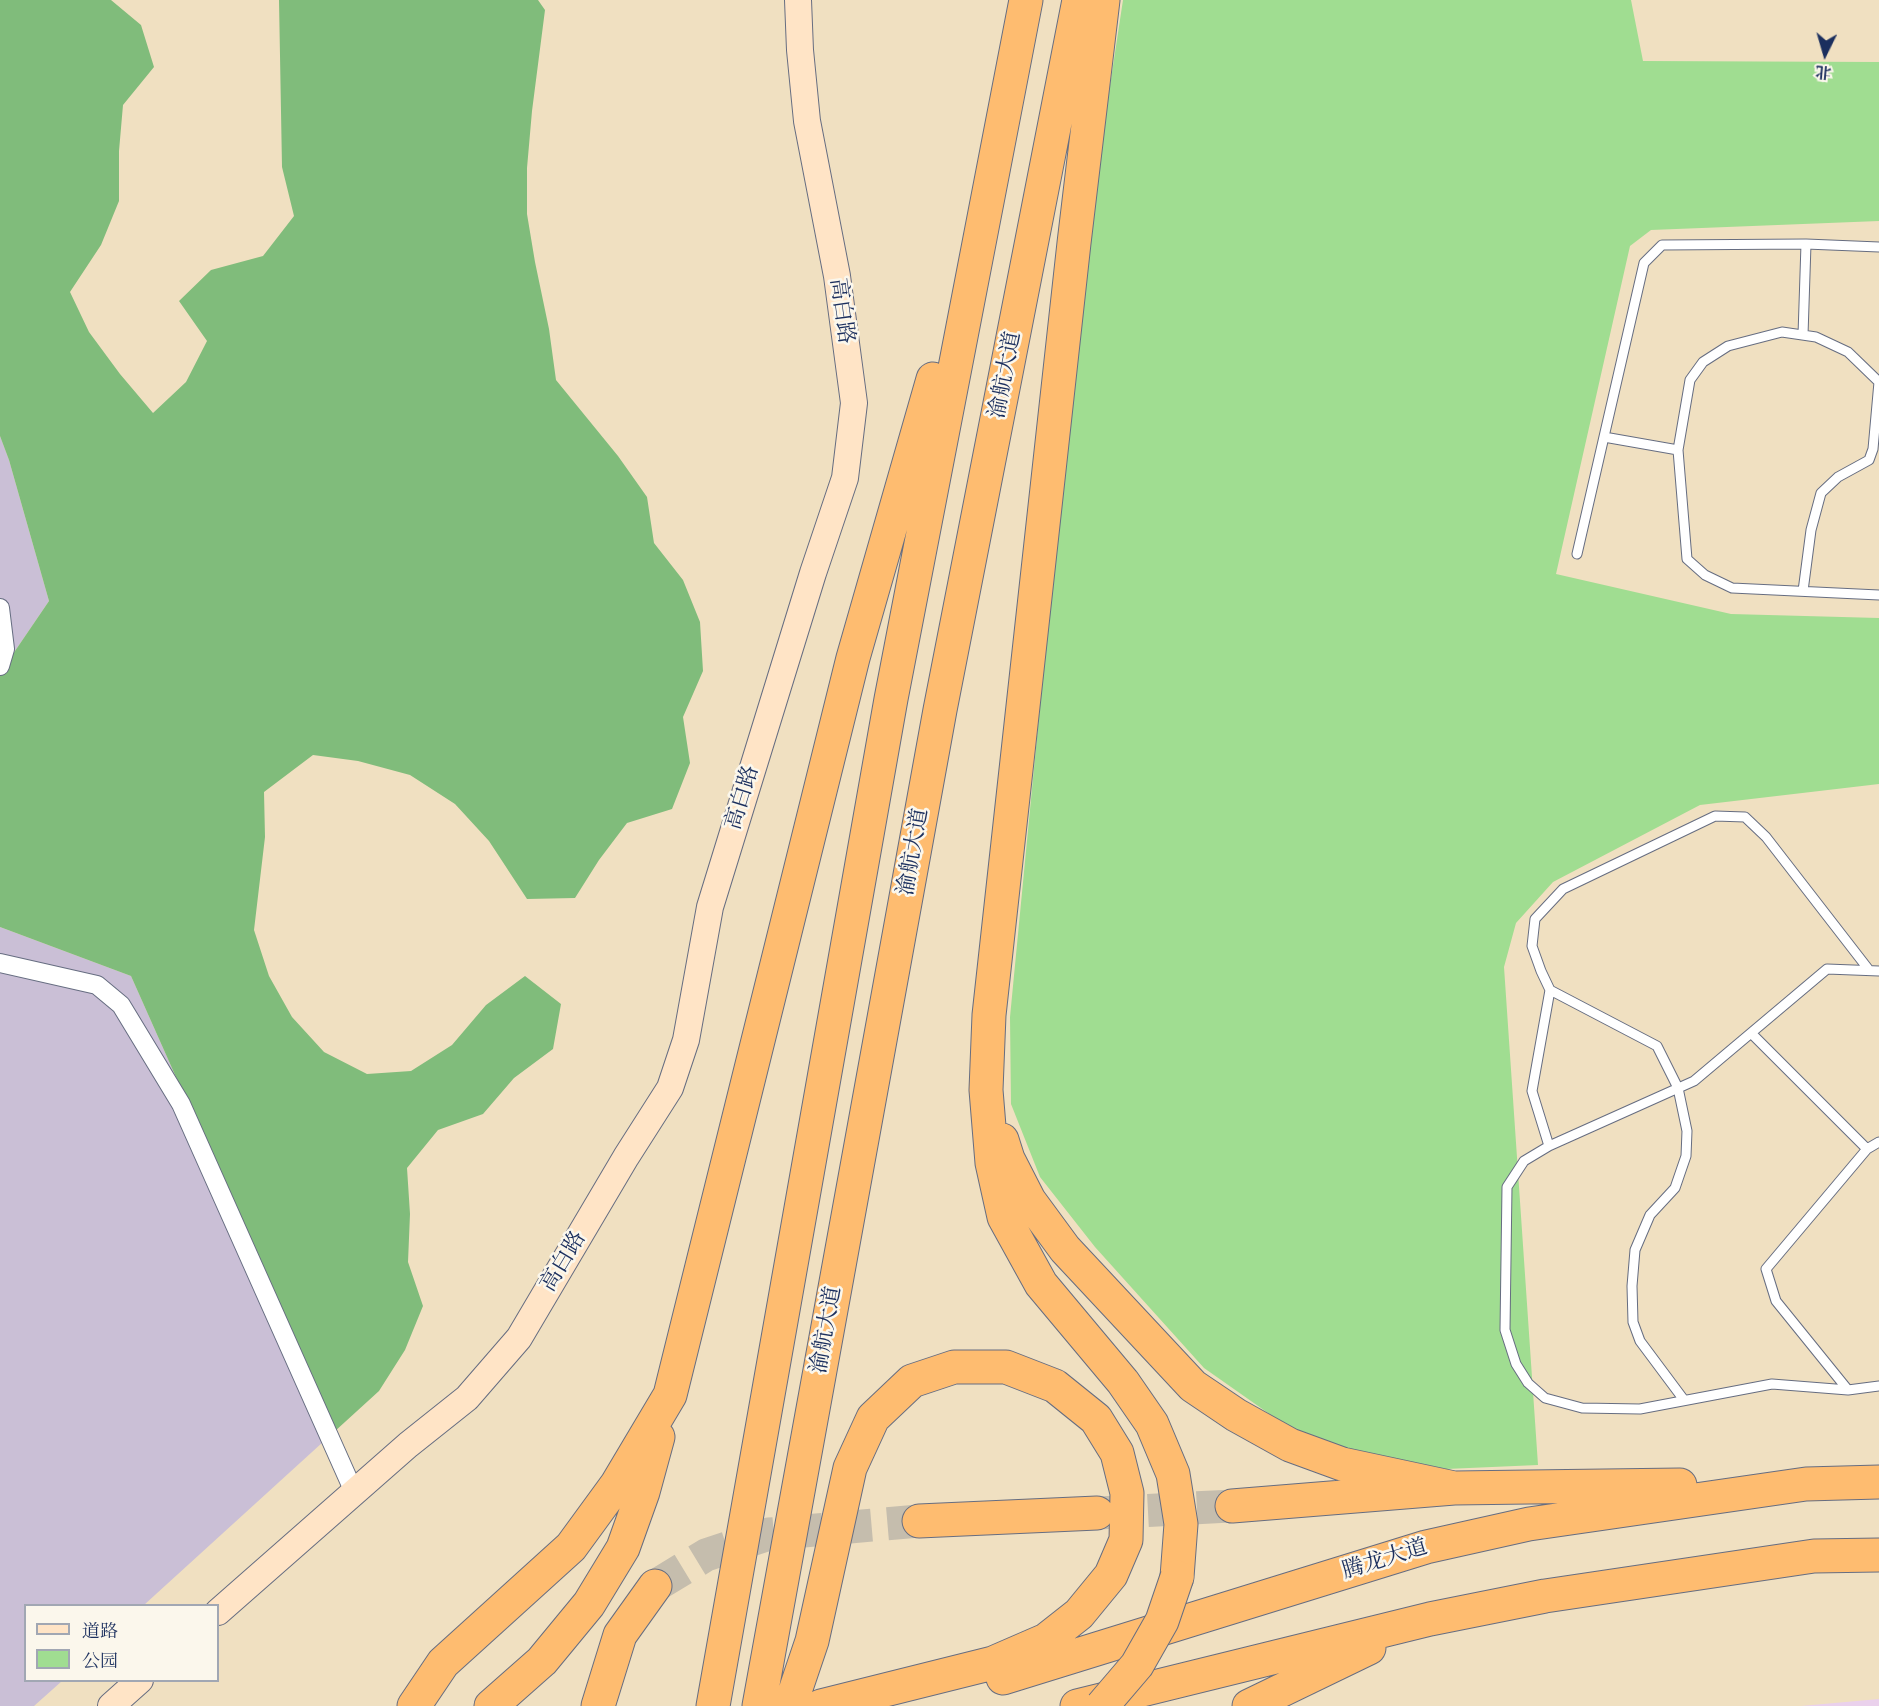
<!DOCTYPE html>
<meta charset="utf-8">
<style>
body{margin:0}
#map{position:relative;width:1879px;height:1706px;overflow:hidden;background:#f0e0c1;font-family:"Libre Bodoni","Noto Serif SC",serif}
canvas{display:block}
.legend{position:absolute;left:24px;top:1604px;width:195px;height:78px;box-sizing:border-box;background:#fbf7ec;border:2px solid #a1a7b3;margin:0;padding:8px 10px;list-style:none;font-size:18px;color:#1b2f5e}
.legend li{display:flex;align-items:center;gap:12px;height:30px}
.legend b{width:30px;border:2px solid #a1a7b3}
.north{position:absolute;left:1795px;top:24px;width:60px;height:60px;-webkit-text-stroke:4px #fbf7ec;paint-order:stroke;rotate:185deg;font-size:16px;font-weight:700;line-height:24px;text-align:center;color:#1b2f5e}
.north::after{content:'';display:block;margin:auto;width:21px;height:27px;background:#1b2f5e;clip-path:polygon(50% 0,100% 100%,50% 72%,0 100%)}
</style>
<div id="map">
<canvas width="1879" height="1706"></canvas>
<ul class="legend">
<li><b style="height:8px;background:#ffe4c6"></b>道路</li>
<li><b style="height:16px;background:#a0dd91"></b>公园</li>
</ul>
<div class="north">北</div>
</div>
<script>
const c = document.querySelector('canvas').getContext('2d');
c.lineJoin = 'round';
function fill(path, color) { c.fillStyle = color; c.fill(path, 'evenodd'); }
function strokePath(path, color, width, dash) { c.strokeStyle = color; c.lineWidth = width; c.lineCap = dash ? 'butt' : 'round'; c.setLineDash(dash || []); c.stroke(path); }
function drawText(font, color, halo, rows, align = 'center') {
  c.font = font + ' "Libre Bodoni","Noto Serif SC",serif'; c.lineWidth = 5; c.setLineDash([]); c.textBaseline = 'middle'; c.strokeStyle = halo; c.fillStyle = color; for (const [text, x, y, turn = 0] of rows) {
    c.save(); c.translate(x, y); c.rotate((+turn || 0) * Math.PI / 180); c.textAlign = isNaN(turn) ? turn : align; if (halo) c.strokeText(text, 0, 0); c.fillText(text, 0, 0); c.restore();
  }
}
const built = new Path2D(`
 M1879,1699v7h-78z`);
const industrial = new Path2D(`
 M0,436l9,24 40,141 -49,72z
 M0,927l131,49 203,456 -190,173 -118,1v74l36,1 -28,25h-34z`);
const green = new Path2D(`
 M1123,0h508l12,61 236,1v159l-228,9 -21,16 -74,328 175,40 148,4v166l-179,21 -147,77 -37,41 -12,44 34,498 -92,4 -97,-20 -61,-22 -84,-59 -109,-121 -55,-70 -29,-73 -1,-87 72,-747z`);
const forest = new Path2D(`
 M0,0h111l30,25 13,42 -31,38 -4,46v50l-18,44 -31,47 19,40 31,42 33,39 33,-31 21,-41 -28,-40 32,-31 52,-14 31,-40 -12,-49 -3,-167h259l7,10 -13,101 -5,57v46l8,48 14,67 7,51 62,76 29,41 7,46 29,37 17,42 3,49 -20,46 7,46 -18,46 -45,14 -28,37 -24,38 -48,1 -38,-58 -34,-37 -45,-29 -52,-14 -45,-6 -49,37 1,45 -11,93 15,46 23,41 32,35 43,22 44,-3 41,-26 34,-40 39,-29 36,28 -8,45 -39,29 -31,36 -45,16 -31,38 3,46 -2,48 15,44 -18,44 -26,41 -45,41 -203,-456 -131,-49v-254l49,-72 -40,-141 -9,-24z`);
const highwayTunnel = new Path2D(`
 M1099,1513l133,-7
 M655,1586l51,-31 63,-21 150,-13`);
const lane = new Path2D(`
 M1803,335l3,-91
 M1879,382l-31,-30 -32,-15 -34,-5 -54,14 -25,16 -13,18 -12,70 9,109 18,16 27,13 147,7
 M1604,437l74,13
 M1577,554l67,-291 18,-18 144,-1 73,3
 M1803,591l8,-61 10,-37 17,-16 31,-17 4,-11 6,-67
 M1879,971l-52,-2 -133,112 -145,65 -25,15 -17,26 -2,143 11,34 12,19 17,15 37,10 58,1 132,-25 76,6 31,-4
 M1550,990l107,56 21,42 9,43 -1,25 -11,32 -25,27 -15,35 -3,36 1,36 7,19 44,59
 M1751,1033l116,116
 M1549,1146l-17,-55 18,-101 -9,-19 -9,-25 3,-27 28,-30 152,-73 30,1 21,20 103,133
 M1848,1390l-72,-89 -10,-32 101,-120 12,-7`);
const street = new Path2D(`
 M0,608l5,41 -5,17
 M0,963l97,22 24,20 60,99 173,388`);
const secondary = new Path2D(`
 M218,1612l190,-167 59,-47 52,-60 107,-181 44,-69 16,-48 24,-133 103,-334 32,-95 9,-75 -17,-127 -30,-155 -7,-71 -2,-50
 M111,1706l29,-26`);
const highway = new Path2D(`
 M1103,0l-29,243 -85,772 -3,75 6,73 12,54 37,67 82,98 29,42 21,50 8,50 -4,53
 M1002,1140l6,19 21,41 36,49 128,137 43,29 54,30 52,19 112,24
 M1232,1506l222,-18 226,-3
 M919,1521l178,-8
 M1003,1678l423,-131 103,-23 277,-40 73,-2
 M414,1706l29,-43 128,-116 46,-63 53,-89 183,-737 80,-279
 M491,1706l51,-45 47,-57 34,-56 20,-56 15,-55
 M598,1706l22,-71 35,-49
 M713,1706l178,-1007 135,-699
 M759,1706l181,-996 139,-710
 M790,1706l22,-65 38,-173 23,-50 39,-37 42,-14h52l49,19 41,33 21,34 10,40 -1,47 -15,35 -32,39 -33,26 -53,23 -172,43
 M1077,1706l353,-87 115,-23 269,-40 65,-1
 M1249,1706l120,-58`);
const highwayBridge = new Path2D(`
 M1102,1706l35,-41 25,-44 15,-44`);
const streetNames = [
 ["高白路",841,311,82],
 ["渝航大道",1006,375,-79],
 ["高白路",743,798,-73],
 ["渝航大道",914,852,-80],
 ["高白路",564,1262,-59],
 ["渝航大道",827,1330,-80],
 ["腾龙大道",1385,1560,-17]
];
fill(built, '#ead1ec');
fill(industrial, '#cabfd6');
fill(green, '#a0dd91');
fill(forest, '#80bc7b');
strokePath(highwayTunnel, '#c5bdad', 33, [33, 16]);
strokePath(lane, '#666d81', 11);
strokePath(street, '#666d81', 20);
strokePath(secondary, '#666d81', 28);
strokePath(highway, '#666d81', 35);
strokePath(lane, '#fff', 9);
strokePath(street, '#fff', 18);
strokePath(secondary, '#ffe4c6', 26);
strokePath(highway, '#febc70', 33);
strokePath(highwayBridge, '#666d81', 35, []);
strokePath(highwayBridge, '#febc70', 33);
drawText('22px', '#1b2f5e', '#fbf7ec', streetNames);
</script>
